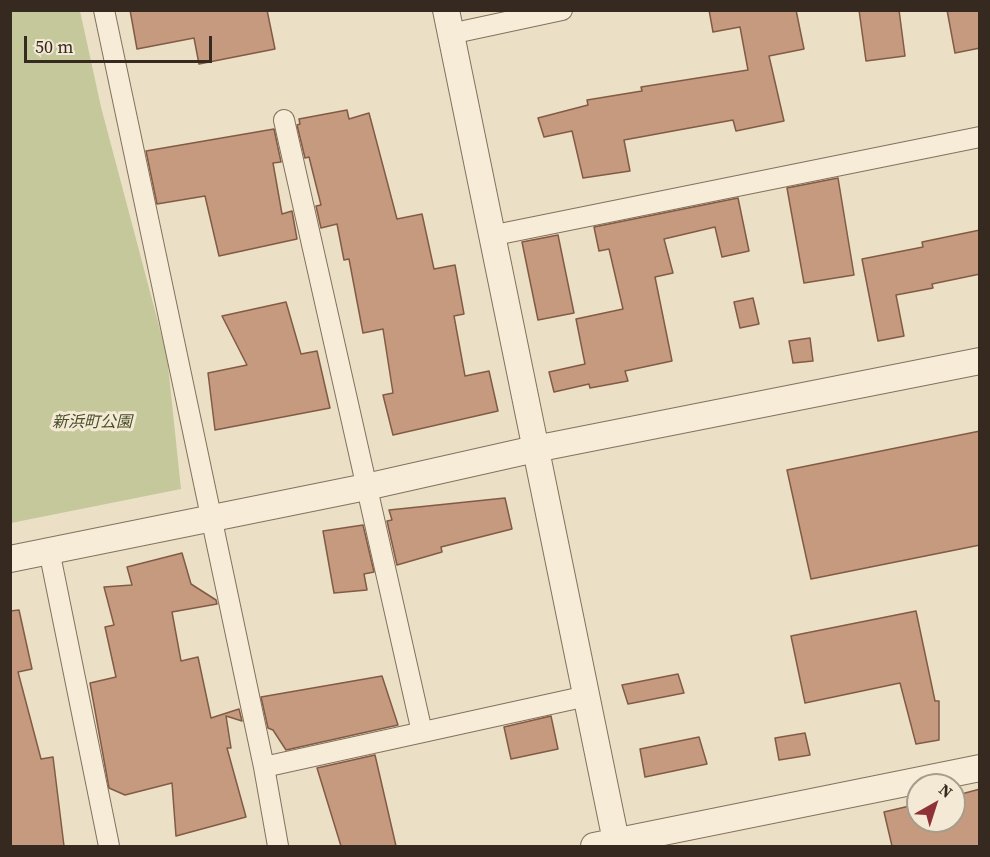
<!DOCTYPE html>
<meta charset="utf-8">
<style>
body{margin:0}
#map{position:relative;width:990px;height:857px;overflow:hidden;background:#ebdfc6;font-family:"Source Serif 4",serif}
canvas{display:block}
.frame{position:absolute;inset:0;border:12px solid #362a20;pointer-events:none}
.north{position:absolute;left:906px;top:773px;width:60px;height:60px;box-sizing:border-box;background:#f3e9d5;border:2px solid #a79d8d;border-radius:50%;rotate:39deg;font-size:16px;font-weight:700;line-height:24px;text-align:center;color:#362a20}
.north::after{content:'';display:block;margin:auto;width:21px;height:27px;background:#8f3235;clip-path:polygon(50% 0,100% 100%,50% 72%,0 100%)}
.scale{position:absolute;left:24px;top:36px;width:188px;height:27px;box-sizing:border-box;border:3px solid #362a20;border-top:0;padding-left:8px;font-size:18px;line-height:21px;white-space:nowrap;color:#362a20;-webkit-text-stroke:4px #f3e9d5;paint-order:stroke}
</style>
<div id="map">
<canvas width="990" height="857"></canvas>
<div class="frame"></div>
<div class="north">N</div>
<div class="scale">50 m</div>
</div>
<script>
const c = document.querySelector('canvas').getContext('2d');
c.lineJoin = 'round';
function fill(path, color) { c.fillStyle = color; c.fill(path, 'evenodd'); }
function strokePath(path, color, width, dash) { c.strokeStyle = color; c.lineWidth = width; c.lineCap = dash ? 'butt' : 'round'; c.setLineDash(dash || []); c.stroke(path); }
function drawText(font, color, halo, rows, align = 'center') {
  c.font = font + ' "Source Serif 4","Noto Sans JP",serif'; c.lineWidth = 6; c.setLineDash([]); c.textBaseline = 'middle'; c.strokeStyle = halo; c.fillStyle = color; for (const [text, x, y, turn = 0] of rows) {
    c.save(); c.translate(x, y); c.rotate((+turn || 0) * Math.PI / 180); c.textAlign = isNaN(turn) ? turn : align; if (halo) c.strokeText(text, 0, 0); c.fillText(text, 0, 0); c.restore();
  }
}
const green = new Path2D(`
 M11,11h69l21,96 66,249 14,133 -170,34z`);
const building = new Path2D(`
 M130,10h137l8,39 -76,15 -5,-26 -57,11z
 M709,10h87l8,39 -35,7 15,65 -48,10 -3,-11 -109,20 6,31 -47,7 -11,-47 -28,6 -6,-19 50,-13 -1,-5 55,-9 -1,-4 107,-17 -8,-43 -27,5z
 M859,10h40l6,46 -39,5z
 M947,10h33v38l-25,5z
 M347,110l2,9 20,-6 28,106 25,-5 12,55 21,-4 9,49 -10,2 11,60 24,-5 9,40 -105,24 -10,-40 10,-2 -10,-64 -20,4 -14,-74 -5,1 -7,-36 -16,4 -5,-22 5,-1 -12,-48 -4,1 -8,-33 3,-1 -1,-5z
 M274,129l7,33 -8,1 9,51 10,-3 5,28 -78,17 -14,-60 -48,8 -11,-53z
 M838,178l16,97 -50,8 -17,-95z
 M738,198l11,53 -27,6 -7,-30 -51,12 9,34 -18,4 17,84 -47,10 3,10 -38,7 -1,-4 -35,8 -5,-20 36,-8 -9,-45 47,-10 -14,-60 -10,2 -5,-24z
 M980,230v44l-48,10 1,4 -37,7 8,41 -26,5 -16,-82 61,-12 -1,-5z
 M558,235l16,78 -36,7 -16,-78z
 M753,298l6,26 -19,4 -6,-26z
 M286,302l15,52 16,-3 13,57 -115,22 -7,-57 39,-8 -25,-49z
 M810,338l3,23 -20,2 -4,-22z
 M980,431v114l-169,34 -24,-109z
 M505,498l7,31 -71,18 1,5 -45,13 -10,-44 5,-1 -3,-10z
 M363,525l11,47 -10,2 3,16 -33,3 -11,-62z
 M182,553l9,31 25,16 1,4 -45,8 9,49 17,-4 13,61 28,-9 3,12 -16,-5 5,32h-4l19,69 -70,19 -4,-53 -47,12 -16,-7 -19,-105 26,-6 -11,-50 9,-2 -10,-38 28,-2 -5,-18z
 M19,610l13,59 -14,3 23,87 12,-2 11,89h-54v-235z
 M916,611l19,90h4v39l-23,4 -16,-61 -95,20 -14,-67z
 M678,674l6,19 -56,11 -6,-19z
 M382,676l16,49 -112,25 -13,-20 -5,-2 -7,-31z
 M551,716l7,33 -47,10 -7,-32z
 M805,733l5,22 -31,5 -4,-22z
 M699,737l8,27 -62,13 -5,-28z
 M375,755l21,91h-55l-24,-78z
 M980,789v57h-88l-8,-34 34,-8v17h36v-25z`);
const minor = new Path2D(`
 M104,10l160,757 14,79
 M450,34l112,-24
 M284,120l138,612
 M490,236l490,-99
 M49,550l60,296
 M264,767l323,-71`);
const tertiary = new Path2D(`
 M446,10l171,836
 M10,559l356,-72 169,-38 445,-88
 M594,846l386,-78`);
const parkNames = [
 ["新浜町公園",92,423]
];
fill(green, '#c4c89a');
fill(building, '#c69a7e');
strokePath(building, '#825b45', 1.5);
strokePath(minor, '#84715d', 22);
strokePath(tertiary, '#84715d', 28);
strokePath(minor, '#f6ecd8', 20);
strokePath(tertiary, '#f6ecd8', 26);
drawText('italic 16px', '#475028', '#f3e9d5', parkNames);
</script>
